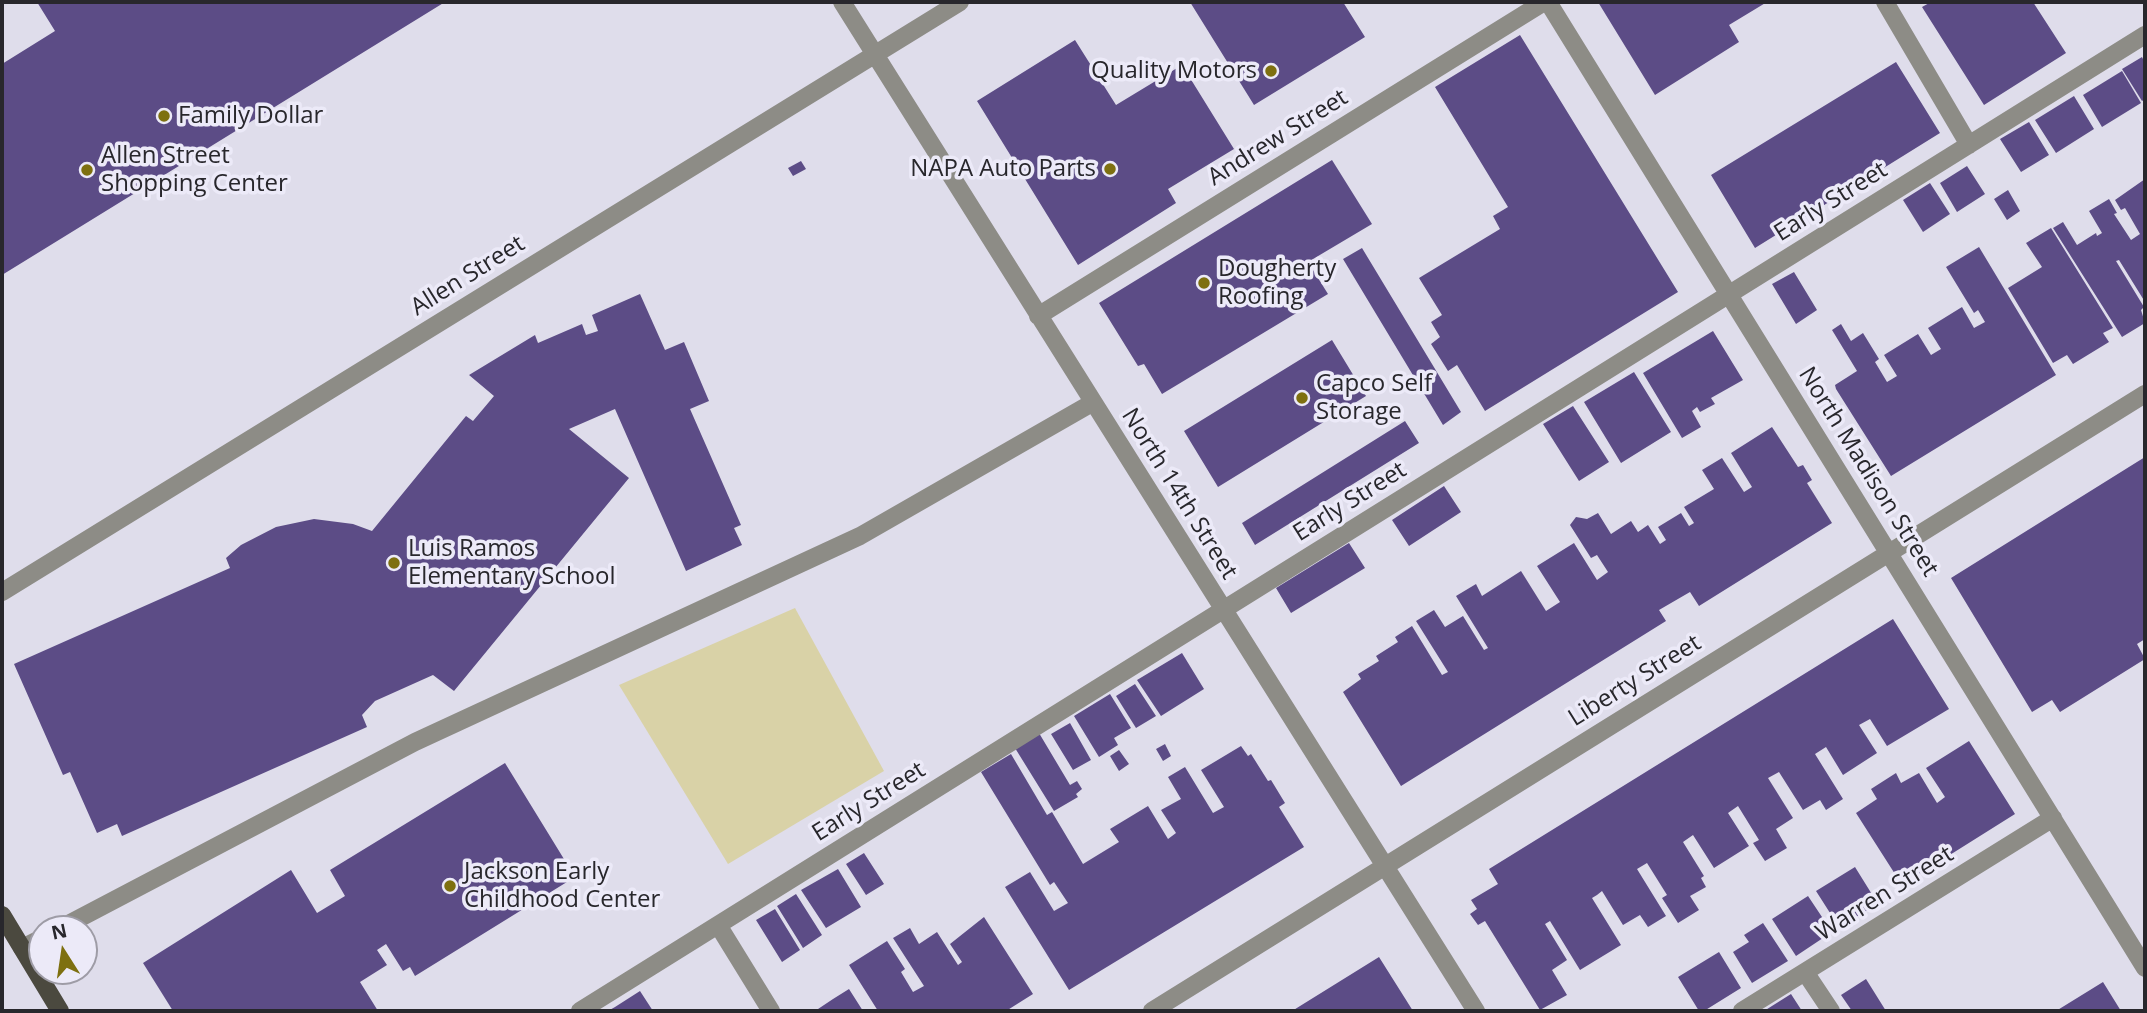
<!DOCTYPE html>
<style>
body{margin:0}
#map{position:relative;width:2147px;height:1013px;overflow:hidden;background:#dfddeb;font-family:"Open Sans",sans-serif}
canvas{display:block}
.frame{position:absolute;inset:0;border:4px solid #28272c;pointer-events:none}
.north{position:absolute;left:28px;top:915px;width:70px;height:70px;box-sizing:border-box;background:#eceaf8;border:2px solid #9e9ca6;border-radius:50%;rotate:348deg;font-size:19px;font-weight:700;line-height:28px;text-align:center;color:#28272c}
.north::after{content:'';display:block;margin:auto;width:24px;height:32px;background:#7e7010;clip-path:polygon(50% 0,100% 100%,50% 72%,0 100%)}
</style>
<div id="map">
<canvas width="2147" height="1013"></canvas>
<div class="frame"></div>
<div class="north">N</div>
</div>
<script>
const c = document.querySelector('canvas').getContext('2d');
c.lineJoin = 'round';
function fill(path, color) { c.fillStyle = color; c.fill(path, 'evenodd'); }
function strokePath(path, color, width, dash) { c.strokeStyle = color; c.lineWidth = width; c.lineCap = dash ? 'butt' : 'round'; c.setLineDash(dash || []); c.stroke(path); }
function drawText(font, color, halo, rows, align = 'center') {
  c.font = font + ' "Open Sans",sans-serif'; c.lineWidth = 7; c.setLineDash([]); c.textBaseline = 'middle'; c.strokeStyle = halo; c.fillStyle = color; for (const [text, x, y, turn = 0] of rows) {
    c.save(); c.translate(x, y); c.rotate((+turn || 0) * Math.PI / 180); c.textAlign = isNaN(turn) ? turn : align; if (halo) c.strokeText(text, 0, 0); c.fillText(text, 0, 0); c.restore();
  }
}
const green = new Path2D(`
 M795,608l89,163 -156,93 -109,-179z`);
const building = new Path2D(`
 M37,2h408l-443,273v-211l53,-33z
 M1190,2h153l22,35 -111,68z
 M1598,2h169l-38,23 10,17 -84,53z
 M1931,2h102l33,51 -82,52 -62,-98z
 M1520,35l158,257 -193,119 -28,-46 -9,6 -17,-27 9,-7 -9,-15 11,-7 -23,-37 81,-49 -7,-13 15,-9 -73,-120z
 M1075,40l41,65 66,-40 52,84 -66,40 8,14 -98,62 -101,-164z
 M2142,57l3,6v36l-3,2 -20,-32z
 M1896,62l44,71 -185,115 -44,-73z
 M2122,71l19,32 -39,24 -19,-32z
 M2074,96l20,33 -38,24 -21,-33z
 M2029,122l20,33 -28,17 -21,-33z
 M1332,160l40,64 -64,38 20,32 -166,100 -18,-30 -6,2 -39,-63z
 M801,161l5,8 -13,7 -5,-8z
 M1967,166l18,28 -28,18 -17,-29z
 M2145,179v123l-26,-42 -3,1 28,46 -3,3 4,13 -23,14 -69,-109 10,-6 14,23 19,-12 1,3 5,-3 -13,-22 20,-12 8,14 -3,1 17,26 9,-6 -15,-26 -4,2 -6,-10z
 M1930,183l20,31 -27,18 -20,-32z
 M2008,190l12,21 -13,9 -13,-21z
 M2051,228l62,100 -10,5 6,9 -36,22 -6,-9 -14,8 -45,-75 34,-21 -16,-24z
 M1979,247l77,128 -165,101 -55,-87 -1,-4 22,-14 -25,-41 9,-6 10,17 12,-8 16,26 -4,3 12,20 10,-6 -13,-21 34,-21 13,21 10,-6 -13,-21 34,-21 12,21 11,-6 -7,-12 -4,3 -28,-46z
 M1362,248l99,164 -18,13 -100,-166z
 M1794,272l23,38 -21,14 -24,-40z
 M640,294l25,56 19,-8 25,59 -19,8 51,116 -7,3 8,17 -56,26 -71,-162 -46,20 60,49 -175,213 -21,-16 -58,26 -13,14 5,12 -245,109 -5,-12 -20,9 -27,-61 -7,3 -49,-111 216,-96 -4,-10 15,-13 35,-18 38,-8 39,5 19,7 94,-115 7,5 21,-25 -25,-21 66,-40 3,8 44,-19 4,11 12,-4 -6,-16z
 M1713,331l30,49 -32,18 4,6 -15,8 -3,-5 -5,4 9,16 -19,11 -39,-65z
 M1332,340l34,56 -148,91 -34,-56z
 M1634,372l37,60 -50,31 -37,-61z
 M1573,406l36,56 -30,19 -36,-57z
 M1405,421l14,22 -164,102 -13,-22z
 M1772,427l26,40 5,-2 9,15 -5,3 25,40 -133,83 -9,-14 -31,18 7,11 -265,165 -58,-94 18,-13 -3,-5 21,-13 -3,-5 22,-14 -3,-5 17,-11 30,49 6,-3 -32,-51 18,-11 11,17 18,-11 21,34 4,-2 -32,-52 20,-12 6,12 39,-25 25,40 14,-9 -23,-36 37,-23 23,37 11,-8 -11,-17 -6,3 -21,-33 6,-8 11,2 11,-6 13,21 20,-13 7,11 10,-7 12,19 6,-4 -8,-13 23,-14 8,13 5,-3 -10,-16 30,-18 -12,-19 20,-12 22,34 8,-5 -21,-34z
 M2145,457v182l-8,5 8,15 -85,53 -8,-12 -20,12 -81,-134z
 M1444,486l17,26 -52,34 -17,-26z
 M1349,543l16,25 -74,45 -15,-25z
 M1893,619l56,90 -62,37 -17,-27 -11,6 18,28 -34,22 -17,-28 -11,7 28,45 -17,11 -6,-10 -17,10 -24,-38 -11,6 25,40 -17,11 11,19 -22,13 -12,-18 6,-3 -21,-34 -10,7 21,33 -35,22 -21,-33 -10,7 21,34 -3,2 5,9 -16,9 9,14 -21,13 -16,-25 5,-3 -20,-32 -10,6 29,47 -18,11 -8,-12 -17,10 -21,-34 -5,4 -5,3 29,47 -41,25 -30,-49 -5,3 22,36 -15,10 15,25 -27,15 -55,-89 -7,4 -8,-11 7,-5 -6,-9 27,-16 -9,-15z
 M1182,653l22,36 -43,27 -24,-36z
 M1135,684l21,32 -20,12 -20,-32z
 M1110,694l21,34 -17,10 4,7 -19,12 -25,-41z
 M1070,723l21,37 -18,10 -22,-36z
 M1039,733l31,52 7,-4 5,8 -6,5 2,3 -24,14 -39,-63z
 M1969,741l46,73 -113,71 -46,-72 21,-14 -6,-10 25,-16 5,10 18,-10 18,30 8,-6 -19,-29z
 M1165,744l6,12 -8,5 -7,-12z
 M1241,746l7,10 3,-2 17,27 3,-1 14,23 -6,4 25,40 -235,143 -64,-103 25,-15 24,39 14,-8 -14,-21 -4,3 -69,-113 30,-18 36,61 5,-3 31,52 36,-22 -9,-13 38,-23 20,33 8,-6 -15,-23 20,-11 -13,-22 17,-10 28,46 11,-6 -23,-37z
 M1119,750l10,14 -10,7 -9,-15z
 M505,763l70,114 -160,99 -5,-9 -7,4 -17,-27 -9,6 10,15 -27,17 18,29h-205l-30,-48 148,-93 26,43 28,-17 -15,-26z
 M864,853l20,31 -18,11 -20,-31z
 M1855,867l23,37 -39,23 -23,-36z
 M838,869l23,38 -35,21 -25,-38z
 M796,894l26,41 -19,13 -26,-42z
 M1808,896l24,36 -36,24 -24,-37z
 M775,909l25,41 -18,12 -26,-42z
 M984,917l49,77 -27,17h-128l-29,-46 38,-24 18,28 -4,3 12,20 11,-6 -31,-48 17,-10 9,16 18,-12 21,33 4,-3 -12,-18z
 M1763,923l25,38 -36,22 -19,-31 16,-10 -5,-7z
 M1719,952l22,36 -37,23h-5l-21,-34z
 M1379,957l34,54h-121z
 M1866,979l20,32h-34l-11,-16z
 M2103,982l18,29h-65z
 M849,989l14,22h-48l18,-12z
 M640,991l13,20h-45l7,-4z
 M1791,994l11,17h-38z`);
const minor = new Path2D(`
 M842,2l634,1009
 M1548,2l597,966
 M1885,2l84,143
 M1038,316l506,-314
 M2,592l958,-590
 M718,925l53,86
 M59,929l356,-187 445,-206 232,-133
 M22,948l20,-10
 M1805,972l26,39
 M580,1011l1565,-976
 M1152,1011l993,-617
 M1742,1011l311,-193`);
const major = new Path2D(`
 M2,915l58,96`);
const markers = [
 [1271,71,7,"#7e7010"],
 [164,116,7,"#7e7010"],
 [1110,169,7,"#7e7010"],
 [87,170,7,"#7e7010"],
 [1204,283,7,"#7e7010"],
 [1302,398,7,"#7e7010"],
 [394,563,7,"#7e7010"],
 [450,886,7,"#7e7010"]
];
const poiNames = [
 ["Quality Motors",1257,71,"right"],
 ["Family Dollar",178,116],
 ["Allen Street",101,156],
 ["Shopping Center",101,184],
 ["NAPA Auto Parts",1096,169,"right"],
 ["Dougherty",1218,269],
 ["Roofing",1218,297],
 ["Capco Self",1316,384],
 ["Storage",1316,412],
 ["Luis Ramos",408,549],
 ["Elementary School",408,577],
 ["Jackson Early",464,872],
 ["Childhood Center",464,900]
];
const streetNames = [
 ["Andrew Street",1278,138,-32],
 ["Early Street",1831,202,-32],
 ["Allen Street",468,276,-32],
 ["North Madison Street",1868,472,58],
 ["North 14th Street",1179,494,58],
 ["Early Street",1350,502,-32],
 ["Liberty Street",1635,681,-32],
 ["Early Street",869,802,-32],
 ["Warren Street",1885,894,-32]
];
fill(green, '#d9d2a7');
fill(building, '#5c4c86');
strokePath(minor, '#8d8c86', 18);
strokePath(major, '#4b493f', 18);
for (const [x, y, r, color] of markers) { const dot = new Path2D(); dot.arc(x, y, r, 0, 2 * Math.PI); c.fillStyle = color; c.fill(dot); strokePath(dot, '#eceaf8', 2.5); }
drawText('24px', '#28272c', '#eceaf8', poiNames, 'left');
drawText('24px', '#28272c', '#eceaf8', streetNames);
</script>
